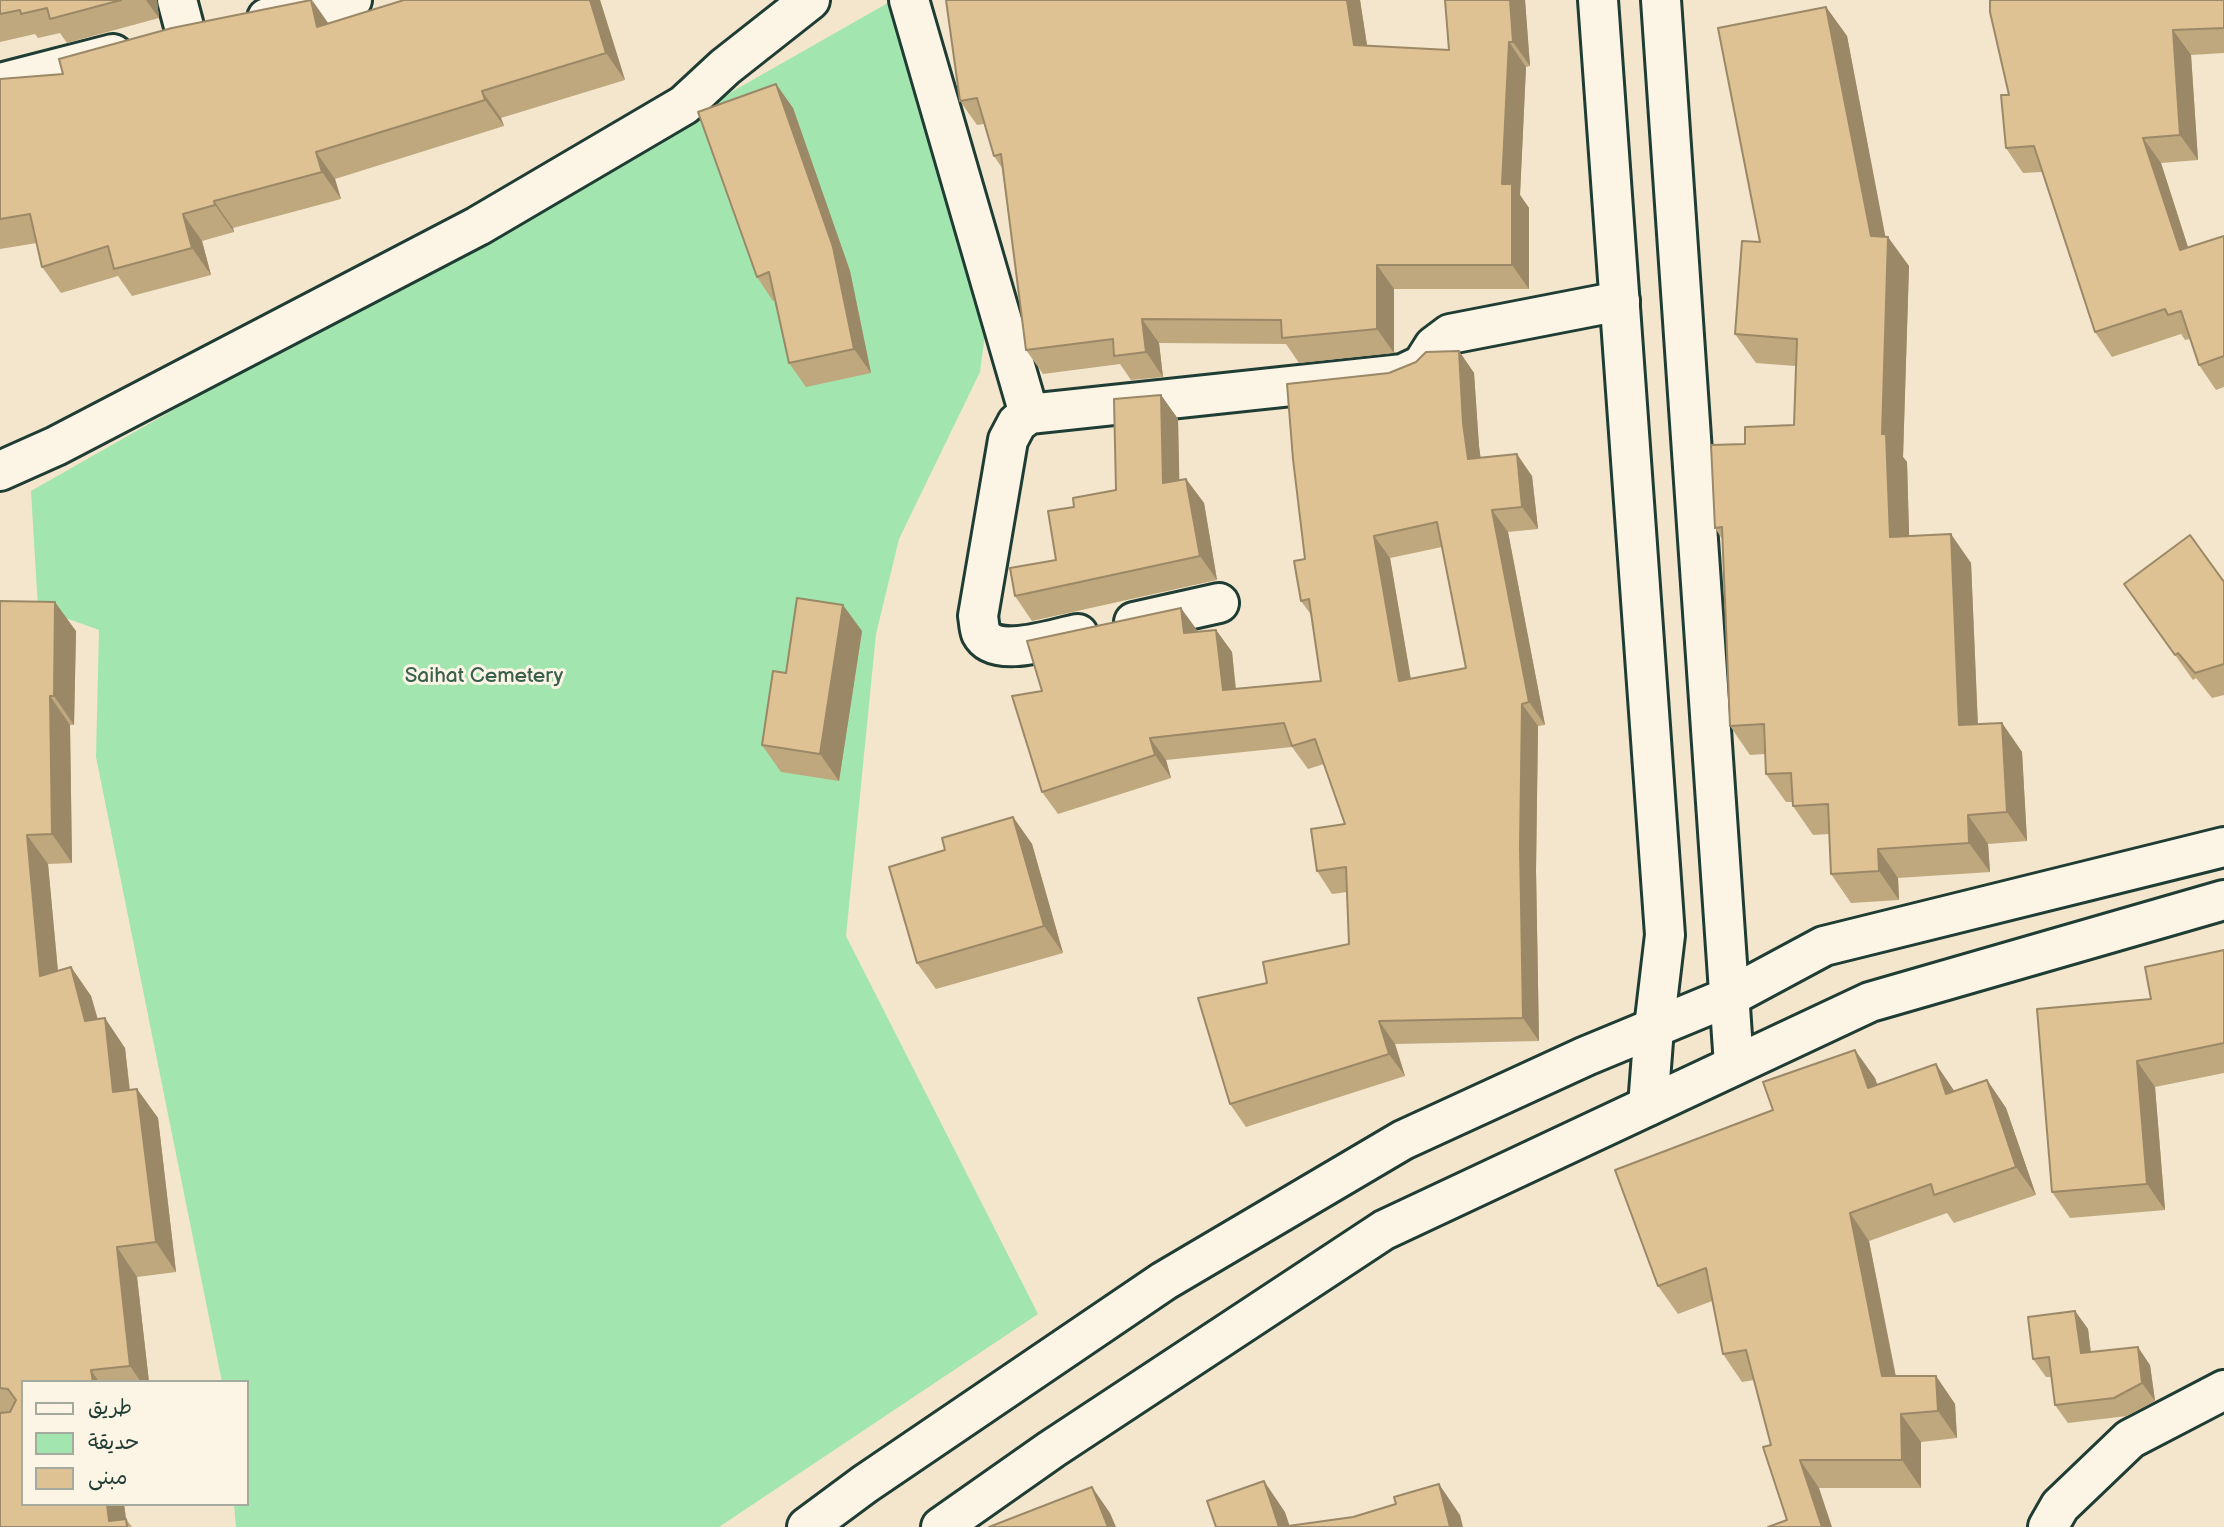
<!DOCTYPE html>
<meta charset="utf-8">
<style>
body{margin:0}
#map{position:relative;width:2224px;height:1527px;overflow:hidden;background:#f3e6cc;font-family:"Balsamiq Sans","Playpen Sans Arabic",sans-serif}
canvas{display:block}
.legend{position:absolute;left:21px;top:1380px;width:228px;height:126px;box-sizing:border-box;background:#fcf5e5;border:2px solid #a4ab9e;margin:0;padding:9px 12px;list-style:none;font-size:21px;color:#1f3d34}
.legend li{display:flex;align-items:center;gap:14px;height:35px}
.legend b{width:35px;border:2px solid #a4ab9e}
</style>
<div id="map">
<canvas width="2224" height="1527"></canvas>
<ul class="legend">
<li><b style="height:9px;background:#fcf5e5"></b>طريق</li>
<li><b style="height:19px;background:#a3e5af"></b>حديقة</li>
<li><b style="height:19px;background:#dec293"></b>مبنى</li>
</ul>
</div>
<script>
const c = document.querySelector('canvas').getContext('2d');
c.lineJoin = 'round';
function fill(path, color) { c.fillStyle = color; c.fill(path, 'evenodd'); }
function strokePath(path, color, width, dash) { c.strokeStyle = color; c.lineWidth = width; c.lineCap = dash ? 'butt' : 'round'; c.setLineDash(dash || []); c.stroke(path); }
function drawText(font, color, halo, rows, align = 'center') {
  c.font = font + ' "Balsamiq Sans",sans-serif'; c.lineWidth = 6; c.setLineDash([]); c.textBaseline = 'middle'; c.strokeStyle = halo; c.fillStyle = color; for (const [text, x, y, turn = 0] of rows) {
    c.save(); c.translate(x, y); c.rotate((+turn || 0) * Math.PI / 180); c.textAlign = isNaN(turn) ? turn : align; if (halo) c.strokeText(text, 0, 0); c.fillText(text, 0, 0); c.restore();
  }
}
const green = new Path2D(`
 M893,0l96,305 -9,67 -81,167 -23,95 -30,302 192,378 -319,213h-483l-2,-23h13v-122h-25l-126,-625 3,-127 -61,-22 -7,-117z`);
const minor = new Path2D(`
 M177,0l9,34
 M909,0l120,414
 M267,18l85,-18
 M0,83l113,-29
 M1134,622l85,-19
 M1078,634c-23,4 -83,26 -97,-1 -2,-5 -2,-12 -3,-17l30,-176 9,-17 12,-9 374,-40 19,-9 12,-19 16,-12 170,-33
 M2048,1527l12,-21 70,-67 94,-49`);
const tertiary = new Path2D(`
 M807,1527l58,-43 299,-203 239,-141 183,-84 145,-60 93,-50 400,-99
 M941,1527l111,-78 332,-219 486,-228 354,-102`);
const secondary = new Path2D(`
 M1598,0l67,935 -11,93 -6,78
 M1661,0l73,1065
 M0,471l56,-25 422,-220 206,-121 41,-38 85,-67`);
const wall = new Path2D(`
 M0,0h157l2,18 -92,25 -7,-10 -22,5 -3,-4 -35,8z
 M600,0l25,80 -124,38 3,8 -169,53 6,20 -108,29 1,4 -32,9 9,34 -79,21 -14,-20 -57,17 -19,-26 -5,-24 -37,6v-170l63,-5 265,-51z
 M946,0h414l7,46 82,4 -4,-50h80l5,66 -4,1 -6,128 9,13v81h-135v64l-95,10 -13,-19 -127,-1 4,34 -32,3 -11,-16 -77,10 -17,-24 -24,-182 -8,-12 -10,-32 -7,1 -17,-24z
 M2224,0v53l-33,2 7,105 -37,3 27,85 36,-12v151l-8,3 -17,-25 -9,-26 -5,1 -4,-6 -69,23 -17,-25 -53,-160 -19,1 -17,-25 3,-53z
 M1826,7l21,29 38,201 24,29 -6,191 4,5 2,74 62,27 7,161 24,-1 20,29 5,89 -39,3 2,28 -92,6 1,22 -48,3 -20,-29 -2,-40 -16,1 -20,-29v-4h-7l-20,-28 -1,-20 -15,1 -20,-29 -8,-187 -7,-11 30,-84 49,-19 2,-59 -40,-3 -21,-29 25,-92z
 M776,84l17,24 57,163 21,102 -65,14 -17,-24 -14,-63 -2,1 -16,-24z
 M1459,351l15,22 5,73 1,11 52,19 6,53 -30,3 37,193 -7,1 -2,144 3,171 -144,3 10,32 -159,51 -16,-23 37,-121 82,-39 -2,-52 -15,2 -15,-23 28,-47 -21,-60 -16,5 -16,-22 -126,13 5,18 -113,36 -16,-22v-101l155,-61v2l19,-2 16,22 4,37 85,-8 -9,-65 -11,-15 4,-42 84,-186zM1442,547l24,121 -55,11 -21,-121z
 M1161,395l17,24 1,61 7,-1 18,24 13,77 -185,41 -17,-25 41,-36 18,-53 42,-17z
 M2224,582v113l-12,3 -16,-20 -3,2 -69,-96z
 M0,601l76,30 -2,94h-4l2,138 -24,1 10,107 13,-4 20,29 7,23 27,29 5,42 7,-1 21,29 18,154 -39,5 12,105h-126l101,122 2,15 6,8h-132z
 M862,631l-23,150 -58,-9 -19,-27 24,-72z
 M1013,817l19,27 31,109 -127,36 -19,-26 28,-113z
 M2224,950v123l-69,14 10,123 -95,8 -18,-26 99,-193z
 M1875,1078l2,7 77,6 33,-11 19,28 30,87 -82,28 -7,-10 -78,28 27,135h40l19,28 2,34 -36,4v46h-102l-32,32 -16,-75 -17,-65 -12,2 -19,-28 -11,-53 -34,13 -20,-28z
 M2075,1311l13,18 3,23 59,13 5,36 -28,15 -59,7 -13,-18 -3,-28h-6l-13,-18z`);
const shadedWall = new Path2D(`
 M146,0h11l2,18z
 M312,0l19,27h-14z
 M590,0h10l25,80 -19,-27z
 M1347,0h13l11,70 -17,-25z
 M1510,0h15l5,66 -17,-24z
 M1826,7l21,29 41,214v-13l21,29 -6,191 4,5 3,104 -20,-29 -8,-103 -11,-198z
 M2173,30l18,25 7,105 -18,-25z
 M1509,42l17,25 -6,128 9,13v81l-17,-24 -10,-81z
 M776,84l17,24 57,163 21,102 -17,-24z
 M482,91l19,27 3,8 -19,-26z
 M2143,138l18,25 36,112 -17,-25z
 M316,152l19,27 6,20 -19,-27z
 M214,201l19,27 1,4 -19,-27z
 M183,214l19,27 9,34 -19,-27z
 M1377,265l17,24v64l-17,-24z
 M1142,319l17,24 4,34 -17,-25z
 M1459,351l15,22 5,73 5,35 -16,-22 -5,-36z
 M1161,395l17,24 2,88 -17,-24z
 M1517,454l15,22 6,53 -16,-22z
 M1186,479l18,24 13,77 -17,-24z
 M1492,510l16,22 37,193 -16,-23z
 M1951,534l20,29 8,191 -20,-29z
 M1374,536l16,22 25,146 -16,-23z
 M55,602l21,29 -2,94 -20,-29z
 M843,605l19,26 -23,150 -19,-27z
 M1181,608l16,22 3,26 -16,-23z
 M1216,630l16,22 6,61 -15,-23z
 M50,696l20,29 2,138 -20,-29z
 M1522,704l16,22 -2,144 3,171 -16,-23 -3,-171z
 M2002,723l20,29 5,89 -20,-29z
 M1150,738l16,22 5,18 -16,-23z
 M1968,815l20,29 2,28 -21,-29z
 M1013,817l19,27 31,109 -19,-27z
 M27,835l21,29 13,141 -21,-29z
 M1878,849l20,29 1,22 -20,-29z
 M71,967l20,29 15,54 -21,-29z
 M105,1018l20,30 8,74 -20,-30z
 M1379,1021l16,23 10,32 -16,-22z
 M1855,1050l20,28 13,38 -20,-28z
 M2137,1061l18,26 10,123 -18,-26z
 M1936,1064l19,28 -9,2z
 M1987,1080l19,28 30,87 -20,-28z
 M137,1089l21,29 18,154 -20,-30z
 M1850,1213l19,28 32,163 -19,-28z
 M117,1247l20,30 12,105h-8l-11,-16z
 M2075,1311l13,18 5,43 -12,-19z
 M2138,1347l12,18 5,36 -13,-18z
 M91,1370l8,12h-6z
 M1936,1376l19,28 2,34 -19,-27z
 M1901,1414l20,28v46l-19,-28z
 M1800,1460l19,28 13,39h-10z
 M1264,1481l21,31 5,15h-11z
 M1439,1484l21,31 3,12h-13z
 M1092,1487l18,26 6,14h-8z
 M107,1504h17l3,23 -18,-6z`);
const building = new Path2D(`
 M0,0h121l-71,19 -3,-11 -26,6 -1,-4 -20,4z
 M311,0l6,27 87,-27h186l16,53 -124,38 3,9 -169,52 6,20 -108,29 1,4 -32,9 9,34 -78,21 -6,-23 -66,21 -12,-53 -30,5v-140l63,-5 -4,-15 113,-31z
 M946,0h401l7,45 95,5 -4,-50h65l3,42h-4l-7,142h10v81h-135v64l-95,9 -1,-18 -139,-1 4,33 -32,4 -1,-17 -87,11 -25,-196 -7,2 -17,-58 -17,3z
 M1990,0h234v28l-51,2 7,105 -37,3 37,112 44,-14v120l-25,9 -18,-54 -13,4 -3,-6 -70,23 -61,-186 -28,2 -5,-53h8l-19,-83z
 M1826,7l45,229 17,1 -6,197h4l4,103 61,-3 8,191 43,-2 5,89 -39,3 1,28 -91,6 1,22 -48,3 -3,-70 -35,2 -2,-33 -25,1 -2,-50 -34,2 -8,-199 -7,1 -4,-83 34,-1v-17l49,-2 3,-86 -62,-5 7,-93 18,1 -42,-214z
 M776,84l57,163 21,102 -65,14 -20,-91 -12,5 -59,-165z
 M1459,351l4,72 5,36 49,-5 5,53 -30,3 37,192 -7,2 -2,143 3,171 -144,3 10,33 -159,50 -32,-106 69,-15 -4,-21 86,-18 -3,-77 -29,4 -6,-42 34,-5 -30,-85 -23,7 -8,-23 -134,15 5,17 -113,37 -30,-96 30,-5 -15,-50 154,-33 3,25 32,-3 7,60 98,-9 -12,-82 -8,2 -7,-40 11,-2 -12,-100 -6,-75 102,-11 27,-11 10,-10zM1437,522l29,146 -67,13 -25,-145z
 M1161,395l2,88 23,-4 14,77 -185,40 -5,-28 46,-8 -8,-49 26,-4 -1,-9 43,-8 -2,-91z
 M2190,535l34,47v82l-29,9 -17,-20 -3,2 -51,-71z
 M797,598l46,7 -23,149 -58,-9 11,-74 13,2z
 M0,601l55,1 -1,94h-4l2,138 -25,1 13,141 31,-9 14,54 20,-3 8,74 24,-3 19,153 -39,5 13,119 -39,4 2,12h-70v122h84l2,17 17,-2 1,8h-127v-114l10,-1 6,-12 -8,-11 -8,-1z
 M1013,817l31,109 -127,37 -28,-96 56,-17 -3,-12z
 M2224,950v93l-87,18 10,123 -95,8 -15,-183 114,-10 -6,-32z
 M1855,1050l13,38 68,-24 10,30 41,-14 29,87 -82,28 -3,-11 -81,29 32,163h54l2,35 -37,3 1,46h-102l22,67h-54l19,-7 -24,-73 8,-2 -25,-95 -23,4 -17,-86 -48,18 -43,-116 158,-60 -10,-28z
 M2075,1311l6,42 57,-6 4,36 -28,15 -59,7 -6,-48 -16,2 -5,-42z
 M1264,1481l15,46h-63l-9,-26z
 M1439,1484l11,43h-169l72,-10 43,-13 -2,-7z
 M1092,1487l16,40h-119z`);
const parkNames = [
 ["Saihat Cemetery",484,677]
];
fill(green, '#a3e5af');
strokePath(minor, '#1f3d34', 44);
strokePath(tertiary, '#1f3d34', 44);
strokePath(secondary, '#1f3d34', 44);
strokePath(minor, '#fcf5e5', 38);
strokePath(tertiary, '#fcf5e5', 38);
strokePath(secondary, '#fcf5e5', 38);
fill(wall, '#bfa77e');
fill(shadedWall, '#9b8867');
fill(building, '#dec293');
strokePath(building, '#9b8867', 2);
drawText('21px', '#395f4d', '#fcf5e5', parkNames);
</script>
